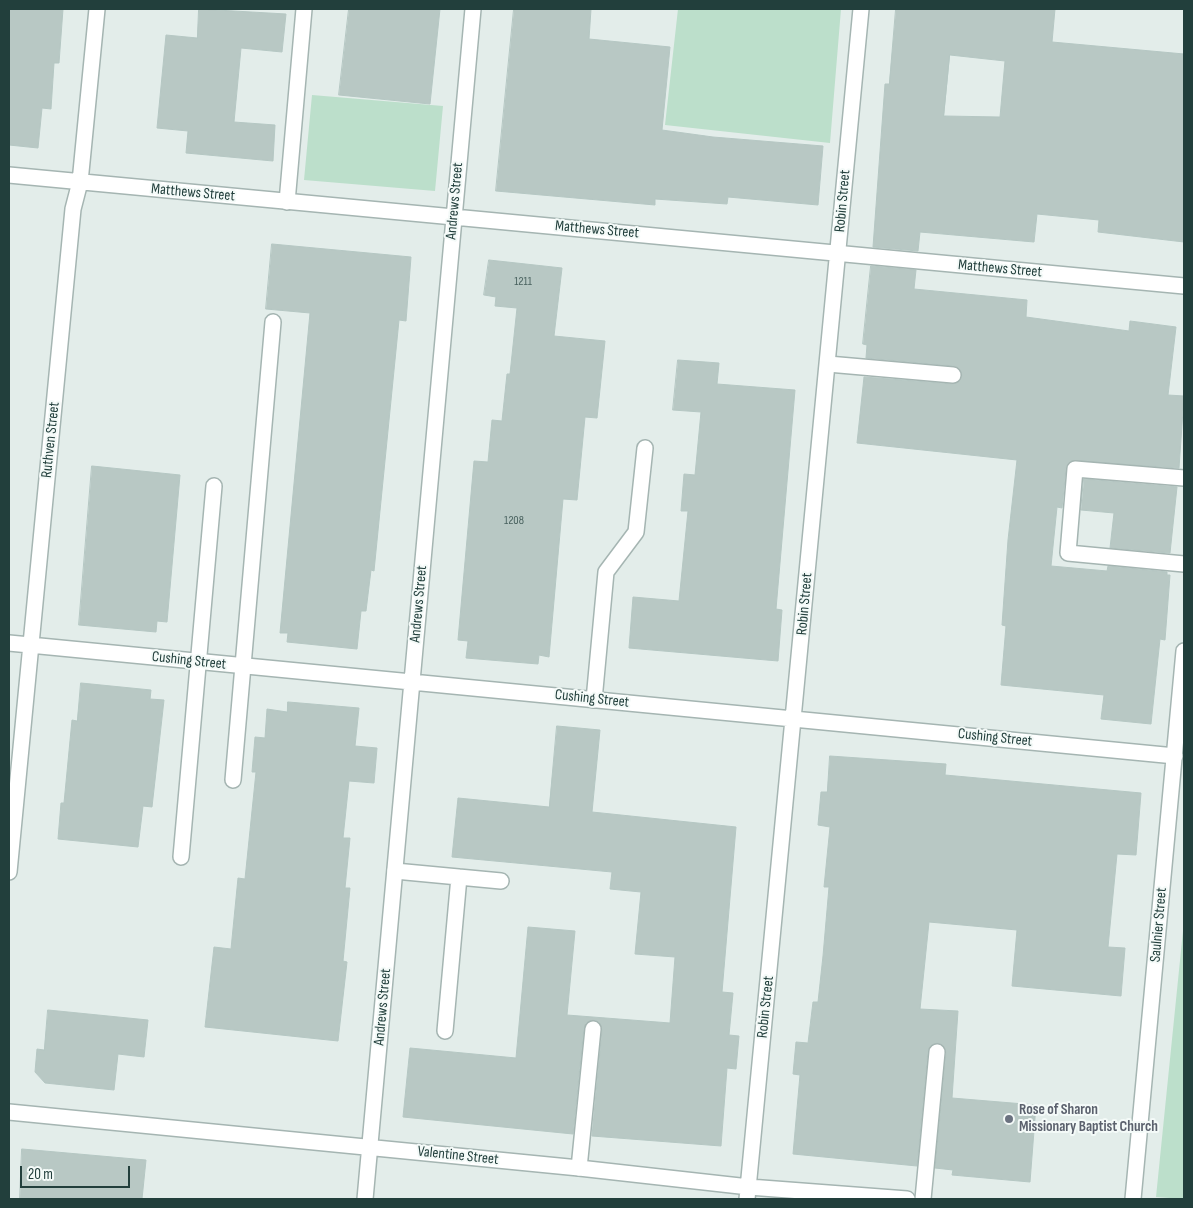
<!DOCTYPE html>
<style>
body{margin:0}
#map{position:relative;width:1193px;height:1208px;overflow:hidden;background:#e3edea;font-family:"Sofia Sans Condensed",sans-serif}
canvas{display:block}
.frame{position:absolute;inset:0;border:10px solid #223f3c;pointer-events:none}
.scale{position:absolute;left:20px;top:1166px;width:110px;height:22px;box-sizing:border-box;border:2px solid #223f3c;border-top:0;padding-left:6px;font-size:15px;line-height:18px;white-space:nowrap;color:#223f3c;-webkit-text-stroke:4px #f4faf8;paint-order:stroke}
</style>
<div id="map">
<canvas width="1193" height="1208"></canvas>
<div class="frame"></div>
<div class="scale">20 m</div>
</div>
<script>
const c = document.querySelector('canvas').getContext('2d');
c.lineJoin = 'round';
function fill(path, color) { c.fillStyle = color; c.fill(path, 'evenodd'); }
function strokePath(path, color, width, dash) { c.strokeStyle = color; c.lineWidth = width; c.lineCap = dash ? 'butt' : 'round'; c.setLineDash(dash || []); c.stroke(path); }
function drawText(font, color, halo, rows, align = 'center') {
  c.font = font + ' "Sofia Sans Condensed",sans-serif'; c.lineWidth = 4; c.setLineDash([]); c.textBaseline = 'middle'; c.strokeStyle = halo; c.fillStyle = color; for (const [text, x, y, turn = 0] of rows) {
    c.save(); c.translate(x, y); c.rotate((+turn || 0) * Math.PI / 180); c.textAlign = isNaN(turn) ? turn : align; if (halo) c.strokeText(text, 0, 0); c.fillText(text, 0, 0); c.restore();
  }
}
const green = new Path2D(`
 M678,9h163l-11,134 -165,-18z
 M312,95l131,11 -8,85 -131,-11z
 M1184,921v278h-1l-27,-2z`);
const building = new Path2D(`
 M9,9h54l-4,54h-5l-3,46 -9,-1 -4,40 -29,-3z
 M199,9l87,5 -4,38 -41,-4 -7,74 41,3 -2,36 -87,-8 2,-22 -31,-3 9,-93 31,3z
 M349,9h91l-10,95 -91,-9z
 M514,9h77l-2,30 81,8 -8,83 51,7 110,9 -5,59 -90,-8 -1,7 -72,-5v6l-159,-14z
 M896,9h159l-3,33 132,12v188l-86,-10 1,-12 -62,-6 -3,28 -114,-10 -2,19 -45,-4 12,-163h4zM950,55l55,6 -5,56 -56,-1z
 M272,244l139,13 -5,64 -7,-1 -25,251 -3,-1 -5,41h-5l-4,38 -70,-7 1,-9h-8l30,-320 -44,-4z
 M489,260l73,8 -8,68 51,5 -8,77 -12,-1 -8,83 -14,-1 -14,158 -10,-2 -1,9 -72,-6 2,-17 -10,-1 16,-179 14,1 4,-42 10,1 5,-47h3l7,-66 -22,-2 1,-9 -12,-2z
 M871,266l45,4 -2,19 113,11 -1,17 103,14 1,-10 46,6 -8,68 16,1 -5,72 -108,-7 -5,7 -4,40 -5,-1 -6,59 56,5 1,-5 59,6v3h3l-5,65 -5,-1 -9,85 -50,-5 3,-24 -103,-10 5,-59 -4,-1 6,-85 9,-80 -160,-17 7,-66 88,7 5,-1 5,-7 -1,-5 -7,-5 -88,-8 1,-13 -4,-1z
 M678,360l41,3 -2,21 78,6 -19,219 6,1 -4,51 -149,-13 4,-51 46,4 9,-90h-7l3,-37 11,1 6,-63 -28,-2z
 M92,466l88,9 -13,147 -10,-1 -1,11 -77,-7z
 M1084,479l93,8 -7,66 -60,-5 4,-35 -33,-3z
 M81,683l70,7 -1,9 14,1 -12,107 -9,-1 -5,41 -80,-8 3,-36h3l8,-83 5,1z
 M288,702l71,6 -4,38 22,2 -3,35 -25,-2 -6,57h7l-5,50h5l-7,73 4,1 -9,79 -133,-14 9,-80 17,2 7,-71 7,1 11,-107h-4l3,-35 10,1 2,-29 20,3z
 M557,726l43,4 -8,82 144,15 -14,165 11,1 -4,42 10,1 -3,33 -9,-1 -6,78 -129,-10 10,-106 -3,-8 -6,-2 -7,3 -2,5 -11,106 -170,-17 7,-69 106,10 12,-131 47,4 -8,84 103,8 5,-66 -40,-3 6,-62 -31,-3 2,-17 -160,-15 6,-59 91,9z
 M830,756l116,8 -1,11 196,18 -5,62 -19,-1 -9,93 17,1 -4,48 -109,-10 5,-56 -88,-8 -9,87 38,2 -6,87 84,7 -6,77 -78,-7 1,-5 -18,-2 11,-115 -1,-5 -7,-5 -5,1 -5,7 -11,115 -124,-12 7,-79 -7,-1 3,-32 12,1 5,-41h5l5,-46 6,-69h-5l6,-60 -12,-2 3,-33h6z
 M48,1010l100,10 -4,37 -26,-3 -4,36 -69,-7 -10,-11 2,-23 7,1z
 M22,1149l124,11 -4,39h-122z`);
const service = new Path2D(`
 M287,202l17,-193
 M828,364l125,11
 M1184,478l-109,-9 -7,84 116,11
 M594,700l12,-128 30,-40 9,-84
 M233,780l40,-458
 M181,857l33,-371
 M395,871l106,10
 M445,1031l14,-154
 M579,1168l14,-139
 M923,1199l14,-147`);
const minor = new Path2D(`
 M9,175l1175,111
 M9,643l1166,113
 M9,872l64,-663 7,-27 17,-173
 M9,1112l570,56 170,19 158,12
 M365,1199l108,-1190
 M747,1199l114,-1190
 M1133,1199l51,-548`);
const markers = [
 [1009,1119,5,"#6b7280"]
];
const numberNames = [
 ["1211",523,282],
 ["1208",514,521]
];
const streetNames = [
 ["Matthews Street",193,193,5],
 ["Andrews Street",455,201,-85],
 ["Robin Street",843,201,-85],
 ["Matthews Street",597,230,5],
 ["Matthews Street",1000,269,5],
 ["Ruthven Street",51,440,-84],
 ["Andrews Street",419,604,-85],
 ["Robin Street",805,604,-85],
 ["Cushing Street",189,661,6],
 ["Cushing Street",592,699,6],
 ["Cushing Street",995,738,6],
 ["Saulnier Street",1159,925,-85],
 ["Andrews Street",383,1007,-85],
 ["Robin Street",766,1007,-84],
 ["Valentine Street",458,1156,6]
];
const worshipNames = [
 ["Rose of Sharon",1019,1110],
 ["Missionary Baptist Church",1019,1127]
];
fill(green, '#bcdfcb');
fill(building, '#b8c8c4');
strokePath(building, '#b5c7c3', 1);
strokePath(service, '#a5b5b2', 18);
strokePath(minor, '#a5b5b2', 18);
strokePath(service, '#fff', 15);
strokePath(minor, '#fff', 15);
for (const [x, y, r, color] of markers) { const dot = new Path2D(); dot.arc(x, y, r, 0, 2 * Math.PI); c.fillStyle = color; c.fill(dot); strokePath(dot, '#f4faf8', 2); }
drawText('12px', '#48615e', null, numberNames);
drawText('15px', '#223f3c', '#f4faf8', streetNames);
drawText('bold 15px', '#5b616d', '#f4faf8', worshipNames, 'left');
</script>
